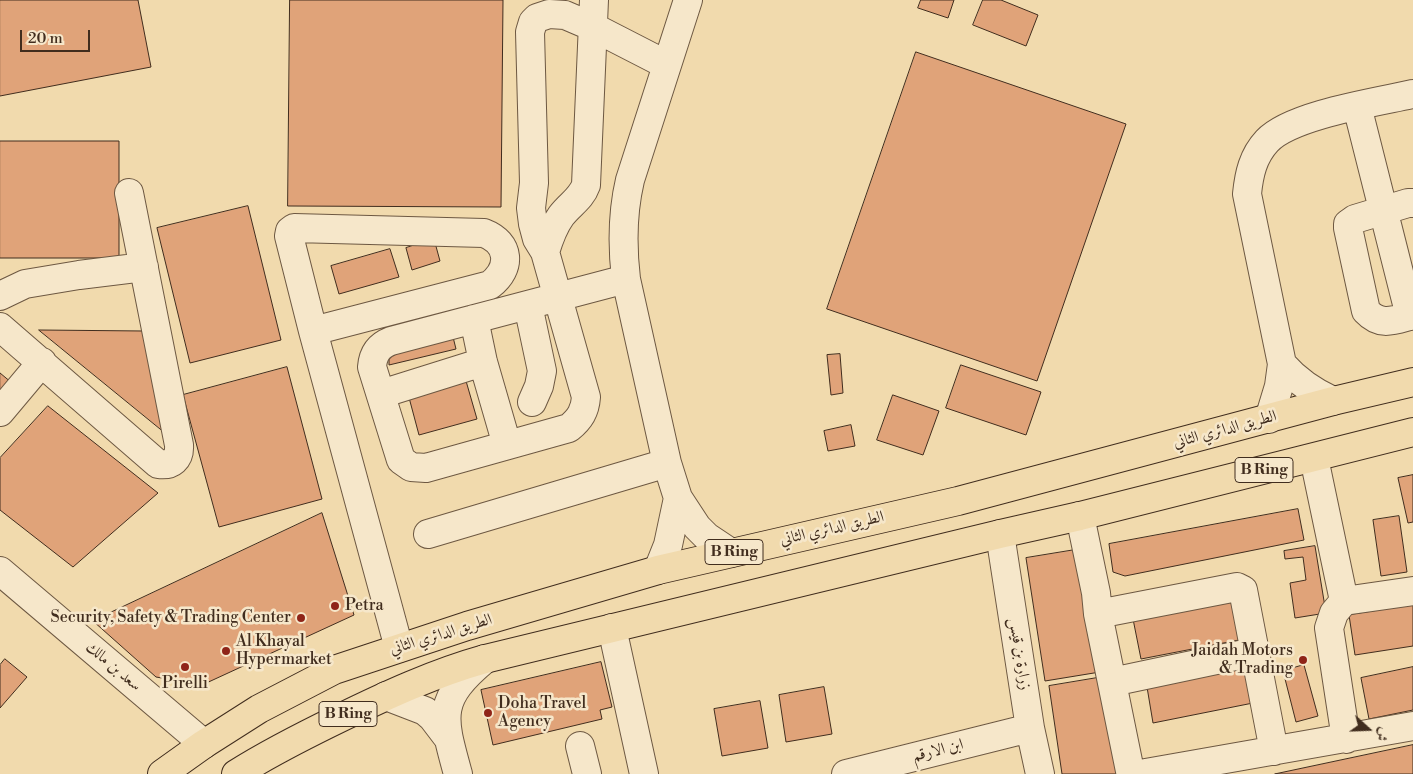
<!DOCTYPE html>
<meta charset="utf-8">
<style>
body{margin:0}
#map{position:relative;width:1413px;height:774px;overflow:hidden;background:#f1daad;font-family:"Libre Bodoni",Amiri,serif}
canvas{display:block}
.north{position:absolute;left:1343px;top:704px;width:50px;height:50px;-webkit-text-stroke:4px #f6e7ca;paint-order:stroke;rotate:110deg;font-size:14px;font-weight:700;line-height:20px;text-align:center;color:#412d1e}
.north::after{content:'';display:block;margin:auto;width:18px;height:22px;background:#412d1e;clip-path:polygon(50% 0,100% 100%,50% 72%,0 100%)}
.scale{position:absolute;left:20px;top:30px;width:70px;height:22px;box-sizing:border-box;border:2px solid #412d1e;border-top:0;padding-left:6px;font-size:15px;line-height:18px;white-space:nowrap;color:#412d1e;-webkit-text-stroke:4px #f6e7ca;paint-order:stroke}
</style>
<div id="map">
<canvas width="1413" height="774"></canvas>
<div class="north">ش</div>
<div class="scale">20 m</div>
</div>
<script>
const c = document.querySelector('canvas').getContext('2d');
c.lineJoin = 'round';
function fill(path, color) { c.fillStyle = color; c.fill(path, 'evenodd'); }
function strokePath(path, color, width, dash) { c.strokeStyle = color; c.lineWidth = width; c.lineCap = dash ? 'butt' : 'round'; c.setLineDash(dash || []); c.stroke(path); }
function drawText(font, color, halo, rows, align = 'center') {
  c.font = font + ' "Libre Bodoni",Amiri,serif'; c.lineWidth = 5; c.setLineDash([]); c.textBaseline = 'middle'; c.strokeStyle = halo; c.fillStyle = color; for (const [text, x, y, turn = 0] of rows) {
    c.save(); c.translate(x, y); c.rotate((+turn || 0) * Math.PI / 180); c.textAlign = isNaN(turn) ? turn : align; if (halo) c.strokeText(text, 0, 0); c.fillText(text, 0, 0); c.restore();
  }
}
const building = new Path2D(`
 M0,0h138l13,67 -151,29z
 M290,0h213l-2,207 -213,-1z
 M921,0h33l-6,18 -30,-10z
 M983,0h18l37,15 -12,31 -53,-21z
 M916,52l210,72 -89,257 -210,-72z
 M0,141h119v117h-119z
 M248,206l33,134 -91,23 -33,-135z
 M434,239l6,22 -28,9 -6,-22z
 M390,249l9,28 -60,17 -8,-28z
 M451,329l5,20 -67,16v-21z
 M39,330l105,1 25,105z
 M840,354l3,39 -12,2 -4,-40z
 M961,365l80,27 -15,43 -80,-27z
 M287,367l35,132 -103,28 -36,-132z
 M0,373l12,10 -12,16z
 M464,374l13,45 -58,16 -12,-45z
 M893,395l46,16 -16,44 -46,-15z
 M48,406l110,87 -85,74 -73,-57v-52z
 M851,425l4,21 -27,5 -4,-20z
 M1413,475v47l-5,1 -10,-45z
 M1298,509l6,31 -179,36 -12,-4 -4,-28z
 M322,513l32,102 -152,70 -46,-8 -63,-56z
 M1399,516l8,56 -26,4 -8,-56z
 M1315,546l11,67 -31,5 -5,-35 16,-3 -3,-23 -18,2 -1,-8z
 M1081,549l19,123 -55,9 -19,-123z
 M1237,599l7,40 -103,20 -8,-40z
 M1413,605v41l-58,9 -6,-40z
 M5,659l22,18 -27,31v-43z
 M1250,660l8,42 -105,21 -7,-42z
 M601,662l11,45 -12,3 2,9 -109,26 -12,-55z
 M1304,665l14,51 -22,6 -13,-51z
 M1413,667v43l-44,9 -8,-41z
 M1103,677l14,97h-55l-13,-88z
 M824,687l8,47 -46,8 -7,-47z
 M760,701l8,47 -46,8 -8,-47z
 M1413,745v29h-138z`);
const minor = new Path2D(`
 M688,0l-58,180c-8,34 -8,65 -4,99l41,184 11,35 19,29 10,10 24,16
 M1357,106l53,210
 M1413,203h-5l-53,16 -7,5v4l18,83c15,16 28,9 47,4
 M545,252c4,-13 8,-25 16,-36 9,-12 20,-17 25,-31l8,-185
 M626,279l-235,62c-13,5 -18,13 -19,26l29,93 10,7 15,1 143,-40c11,-9 16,-17 17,-31l-41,-145 -8,-13 -4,-15 -2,-16 3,-25 -4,-151 3,-10 4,-4 12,-4 16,1 28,12 74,38
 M0,296l25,-12 54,-9 65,-8
 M528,305l14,66 -3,15 -7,16
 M474,319l9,43 24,83
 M0,327l158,137c14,2 22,-5 21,-19l-50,-252
 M313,331l177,-46c22,-17 20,-42 -6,-52l-190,-5 -4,3 -1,5 24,95 86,317
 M1282,364c14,16 31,28 51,37
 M381,394l102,-32
 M0,412l42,-50
 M1269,419l10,-33 3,-22 -35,-170c2,-20 6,-38 20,-53 24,-26 110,-39 146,-47
 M1314,458l30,143
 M1080,516l16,77 2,21 32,157 3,3
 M428,534l239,-71
 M1000,534l30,194 10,46
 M658,570l10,-25 10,-47
 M0,571l204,173
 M1098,614l139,-27 6,3 31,161
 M612,628l32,146
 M1112,682l142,-30
 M386,696l39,15 7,6 16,21
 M1346,739l-17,-111 5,-15 10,-12 69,-10
 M580,746l7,28
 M458,774c-16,-58 -22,-74 27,-115
 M846,774l184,-46
 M1140,774l273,-48`);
const major = new Path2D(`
 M162,774l42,-30 55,-35 75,-39 133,-44 191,-56 300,-69 375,-100 80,-19
 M236,774c33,-21 69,-39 104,-56 47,-23 95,-45 145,-59l515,-125 80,-18 333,-84`);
const markers = [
 [335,606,5,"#8f2418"],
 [301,618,5,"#8f2418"],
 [226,651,5,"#8f2418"],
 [1303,660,5,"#8f2418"],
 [185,667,5,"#8f2418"],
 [488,713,5,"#8f2418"]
];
const shields = [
 [1264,470,58],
 [734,552,58],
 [348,714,58]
];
const shieldNames = [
 ["B Ring",1264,470],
 ["B Ring",734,552],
 ["B Ring",348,714]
];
const streetNames = [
 ["الطريق الدائري الثاني",1225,430,-15],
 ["الطريق الدائري الثاني",832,529,-13],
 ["الطريق الدائري الثاني",441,635,-17],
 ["زرارة بن قيس",1019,654,81],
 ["سعد بن مالك",113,667,40],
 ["ابن الارقم",938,751,-14]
];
const poiNames = [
 ["Petra",345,606],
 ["Security, Safety & Trading Center",291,618,"right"],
 ["Al Khayal",236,642],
 ["Hypermarket",236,660],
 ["Jaidah Motors",1293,651,"right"],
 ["& Trading",1293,669,"right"],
 ["Pirelli",185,684,"center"],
 ["Doha Travel",498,704],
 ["Agency",498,722]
];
fill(building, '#e0a379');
strokePath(building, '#412d1e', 1);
strokePath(minor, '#6d5842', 30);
strokePath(major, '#412d1e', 30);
strokePath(minor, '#f6e7ca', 28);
strokePath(major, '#f1daad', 28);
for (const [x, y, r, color] of markers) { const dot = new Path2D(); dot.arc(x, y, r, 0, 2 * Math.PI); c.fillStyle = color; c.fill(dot); strokePath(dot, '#f6e7ca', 2); }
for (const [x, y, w] of shields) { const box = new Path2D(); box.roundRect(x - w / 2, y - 12.5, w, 25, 4); c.fillStyle = '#f6e7ca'; c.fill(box); strokePath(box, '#412d1e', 1); }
drawText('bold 15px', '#412d1e', null, shieldNames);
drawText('16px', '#412d1e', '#f6e7ca', streetNames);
drawText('16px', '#412d1e', '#f6e7ca', poiNames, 'left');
</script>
